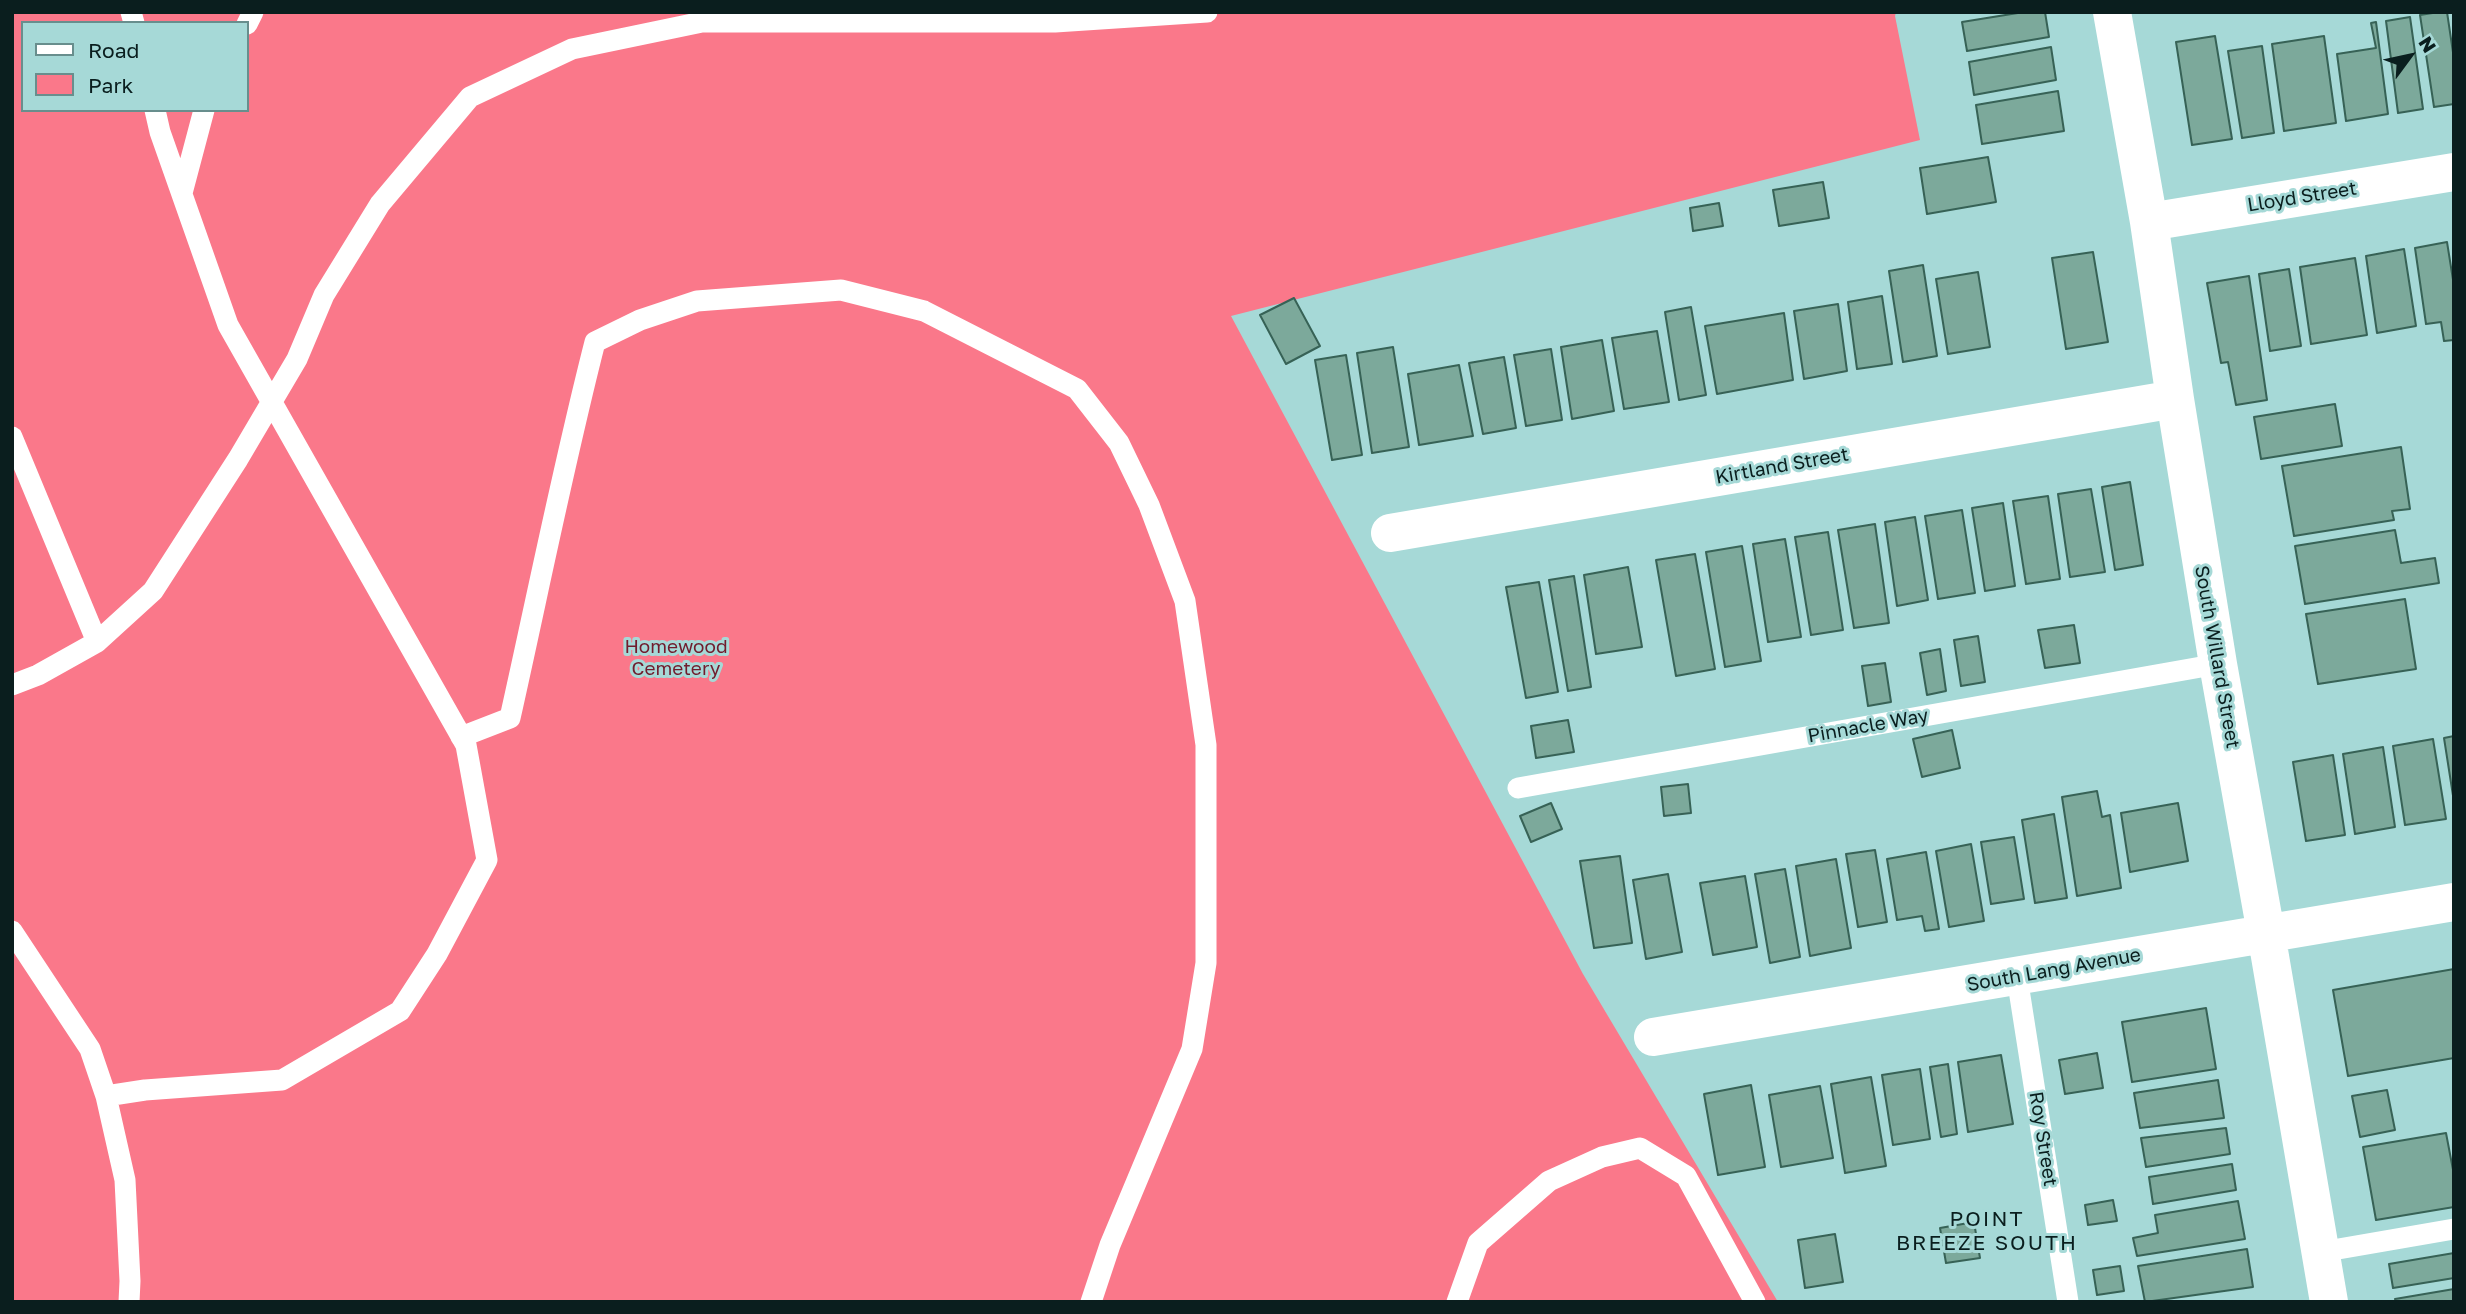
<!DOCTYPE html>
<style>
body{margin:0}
#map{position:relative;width:2466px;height:1314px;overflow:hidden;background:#a6d9d7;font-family:"Golos Text",sans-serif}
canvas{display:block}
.frame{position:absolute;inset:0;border:14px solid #0a1e1e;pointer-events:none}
.legend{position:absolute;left:21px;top:21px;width:228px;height:91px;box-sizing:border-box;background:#a6d9d7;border:2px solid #688e8d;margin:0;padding:9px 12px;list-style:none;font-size:21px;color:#0a1e1e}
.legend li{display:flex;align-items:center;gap:14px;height:35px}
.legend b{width:35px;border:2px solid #688e8d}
.north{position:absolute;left:2375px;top:21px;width:70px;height:70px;-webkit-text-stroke:5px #a6d9d7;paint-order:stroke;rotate:57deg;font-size:19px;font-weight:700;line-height:28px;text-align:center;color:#0a1e1e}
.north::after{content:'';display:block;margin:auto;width:24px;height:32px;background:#0a1e1e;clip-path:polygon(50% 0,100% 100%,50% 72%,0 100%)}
</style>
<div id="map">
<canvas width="2466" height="1314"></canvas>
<div class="frame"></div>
<ul class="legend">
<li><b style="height:9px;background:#fff"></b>Road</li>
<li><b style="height:19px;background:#fa788a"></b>Park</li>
</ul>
<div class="north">N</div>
</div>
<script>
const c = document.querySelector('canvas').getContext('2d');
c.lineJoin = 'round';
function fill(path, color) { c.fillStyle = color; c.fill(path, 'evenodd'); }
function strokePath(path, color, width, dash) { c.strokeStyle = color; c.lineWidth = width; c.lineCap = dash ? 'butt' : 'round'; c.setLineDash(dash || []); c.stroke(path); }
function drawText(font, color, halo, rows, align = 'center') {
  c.font = font + ' "Golos Text",sans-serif'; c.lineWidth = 6; c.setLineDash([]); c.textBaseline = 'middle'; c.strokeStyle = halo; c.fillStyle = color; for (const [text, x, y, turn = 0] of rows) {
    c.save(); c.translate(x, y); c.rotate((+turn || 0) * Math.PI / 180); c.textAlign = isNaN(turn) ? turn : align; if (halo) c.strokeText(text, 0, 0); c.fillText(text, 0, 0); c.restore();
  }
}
const green = new Path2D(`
 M12,12h1884l-1,4 25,124 -689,176 352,658 195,328h-1766zM23,23h224v87h-224z`);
const building = new Path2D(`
 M2024,12h21l4,25 -82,14 -5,-29z
 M2439,12h8l7,47v45l-20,3 -14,-92z
 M2410,17l13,92 -25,4 -12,-92z
 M2376,22l12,92 -42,7 -9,-67 39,-6 -5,-25z
 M2215,36l17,103 -40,6 -16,-103z
 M2324,36l12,87 -52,8 -12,-87z
 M2262,46l12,87 -32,5 -14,-87z
 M2051,47l5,33 -82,15 -5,-33z
 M2058,91l6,40 -82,13 -6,-39z
 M1988,157l8,45 -69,12 -7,-46z
 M1823,182l6,36 -50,8 -6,-36z
 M1719,203l4,23 -30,5 -3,-23z
 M2447,242l7,44v54l-10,1 -3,-19 -15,2 -11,-76z
 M2404,249l12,77 -39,7 -11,-77z
 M2093,252l15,90 -42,7 -14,-91z
 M2355,258l12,77 -56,9 -11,-77z
 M1923,265l14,91 -34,6 -14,-91z
 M2289,269l12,77 -31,5 -11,-77z
 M1978,272l12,75 -42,7 -12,-75z
 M2249,276l18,124 -31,5 -8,-43 -7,1 -14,-80z
 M1882,296l10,68 -35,5 -9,-67z
 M1294,298l26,48 -34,18 -26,-49z
 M1838,304l9,67 -43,8 -10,-68z
 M1691,307l15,88 -27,5 -14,-88z
 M1784,313l9,67 -76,14 -12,-68z
 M1657,331l12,71 -45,7 -12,-71z
 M1602,340l12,71 -42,8 -11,-72z
 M1393,347l16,100 -37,6 -15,-100z
 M1551,349l11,71 -36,6 -12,-71z
 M1346,355l16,100 -30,5 -17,-100z
 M1504,357l12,71 -33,6 -14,-71z
 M1459,365l14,71 -54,9 -11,-71z
 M2335,404l7,42 -81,13 -7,-42z
 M2401,447l9,62 -18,2 2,9 -100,16 -12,-70z
 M2130,482l13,83 -28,5 -13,-83z
 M2091,489l14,83 -35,5 -12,-83z
 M2048,496l12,83 -34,5 -13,-83z
 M2003,503l12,83 -30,5 -13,-83z
 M1962,510l13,83 -37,6 -13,-83z
 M1915,517l13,83 -31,6 -12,-84z
 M1875,524l14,99 -35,5 -16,-98z
 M2395,530l6,33 34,-5 4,25 -134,21 -10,-58z
 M1828,532l15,98 -32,5 -16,-98z
 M1785,539l16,98 -33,5 -15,-98z
 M1742,546l19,115 -36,6 -19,-115z
 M1695,554l20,115 -39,7 -20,-116z
 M1628,567l14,80 -46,7 -12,-79z
 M1574,576l17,111 -23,4 -19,-111z
 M1539,582l19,110 -32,6 -20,-111z
 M2405,599l11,70 -98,15 -12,-70z
 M2074,625l6,38 -35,5 -7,-38z
 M1978,636l7,46 -24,4 -7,-46z
 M1940,649l6,42 -19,4 -7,-42z
 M1885,663l6,39 -23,4 -6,-40z
 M1568,720l6,32 -38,6 -5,-32z
 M1952,730l8,38 -38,9 -9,-38z
 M2454,736v66l-10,-64z
 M2433,739l13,80 -41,6 -12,-79z
 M2383,747l12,80 -40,7 -12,-80z
 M2333,755l12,80 -39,6 -13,-79z
 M1688,784l3,29 -27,3 -3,-29z
 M2097,791l5,26 8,-2 11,73 -44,8 -15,-99z
 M1551,803l11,26 -31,13 -11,-26z
 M2178,803l10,58 -58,11 -9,-59z
 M2054,814l13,84 -32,5 -13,-83z
 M2014,837l10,62 -33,5 -10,-62z
 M1971,844l13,77 -35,6 -13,-76z
 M1875,850l12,72 -29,5 -12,-73z
 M1926,852l13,77 -14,2 -3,-15 -25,4 -10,-61z
 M1620,856l12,87 -38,5 -14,-87z
 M1836,859l15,89 -41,8 -14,-90z
 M1785,869l15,88 -30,6 -15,-89z
 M1668,874l14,78 -36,7 -13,-79z
 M1745,876l12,71 -44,8 -13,-72z
 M2454,969v89l-106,18 -15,-86z
 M2206,1008l10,61 -84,13 -10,-60z
 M2097,1053l6,35 -38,6 -6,-34z
 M2001,1055l12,69 -45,8 -10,-70z
 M1948,1064l9,70 -16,3 -11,-70z
 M1920,1069l10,70 -37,6 -11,-70z
 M1871,1077l15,89 -41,7 -14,-89z
 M2218,1080l6,38 -84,10 -6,-35z
 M1751,1085l14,82 -47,8 -14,-81z
 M1820,1086l13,72 -52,9 -12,-72z
 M2387,1090l8,40 -35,7 -8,-41z
 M2226,1128l4,26 -84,13 -5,-29z
 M2446,1133l8,42v32l-78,13 -13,-73z
 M2232,1164l4,26 -83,14 -4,-27z
 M2113,1200l4,21 -29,4 -3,-20z
 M2238,1201l7,38 -108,17 -4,-18 25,-5 -3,-18z
 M1974,1222l6,36 -34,5 -6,-35z
 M1835,1234l8,48 -38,6 -7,-48z
 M2247,1249l6,38 -108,15 -7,-36z
 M2454,1253v25l-61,10 -4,-24z
 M2120,1266l4,25 -27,4 -4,-25z
 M2454,1289v13h-58l-1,-3z`);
const service = new Path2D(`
 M131,12l3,11
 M247,24l6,-12
 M182,193l22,-83
 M12,437l85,205
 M12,685l26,-10 59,-33 56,-51 85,-132 59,-100 27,-64 56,-91 90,-107 102,-48 130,-27h353l152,-10
 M461,737l49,-19c28,-125 53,-251 85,-376l45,-22 57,-19 144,-11 83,21 153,78 42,54 30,62 36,96 21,144v218l-14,86 -82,196 -19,57
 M1518,788l700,-124
 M12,931l78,118 16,47 19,84 5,101 -1,21
 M2017,977l51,325
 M106,1096l39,-6 137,-10 118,-69 37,-57 50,-94 -21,-115 -238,-420 -68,-193 -5,-22
 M2321,1252l133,-23
 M1457,1302l21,-59 71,-62 53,-24 38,-9 46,28 69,126`);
const minor = new Path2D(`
 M2112,12l37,210 26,177 43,265 48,269 63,369
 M2149,222l305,-50
 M1390,533l785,-134
 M1653,1037l801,-135`);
const streetNames = [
 ["Lloyd Street",2302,197,-9],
 ["Kirtland Street",1782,466,-10],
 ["South Willard Street",2217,657,80],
 ["Pinnacle Way",1868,726,-10],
 ["South Lang Avenue",2054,970,-10],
 ["Roy Street",2043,1139,81]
];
const parkNames = [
 ["Homewood",676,647],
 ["Cemetery",676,669]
];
const neighbourhoodNames = [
 ["POINT",1987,1219],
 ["BREEZE SOUTH",1987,1243]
];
fill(green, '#fa788a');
fill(building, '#7ca99b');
strokePath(building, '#376256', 2);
strokePath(service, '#fff', 21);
strokePath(minor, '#fff', 38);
drawText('19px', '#0a1e1e', '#a6d9d7', streetNames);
drawText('19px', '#711c2d', '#a6d9d7', parkNames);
c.letterSpacing = '2px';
drawText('21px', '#0a1e1e', '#a6d9d7', neighbourhoodNames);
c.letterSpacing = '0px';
</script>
